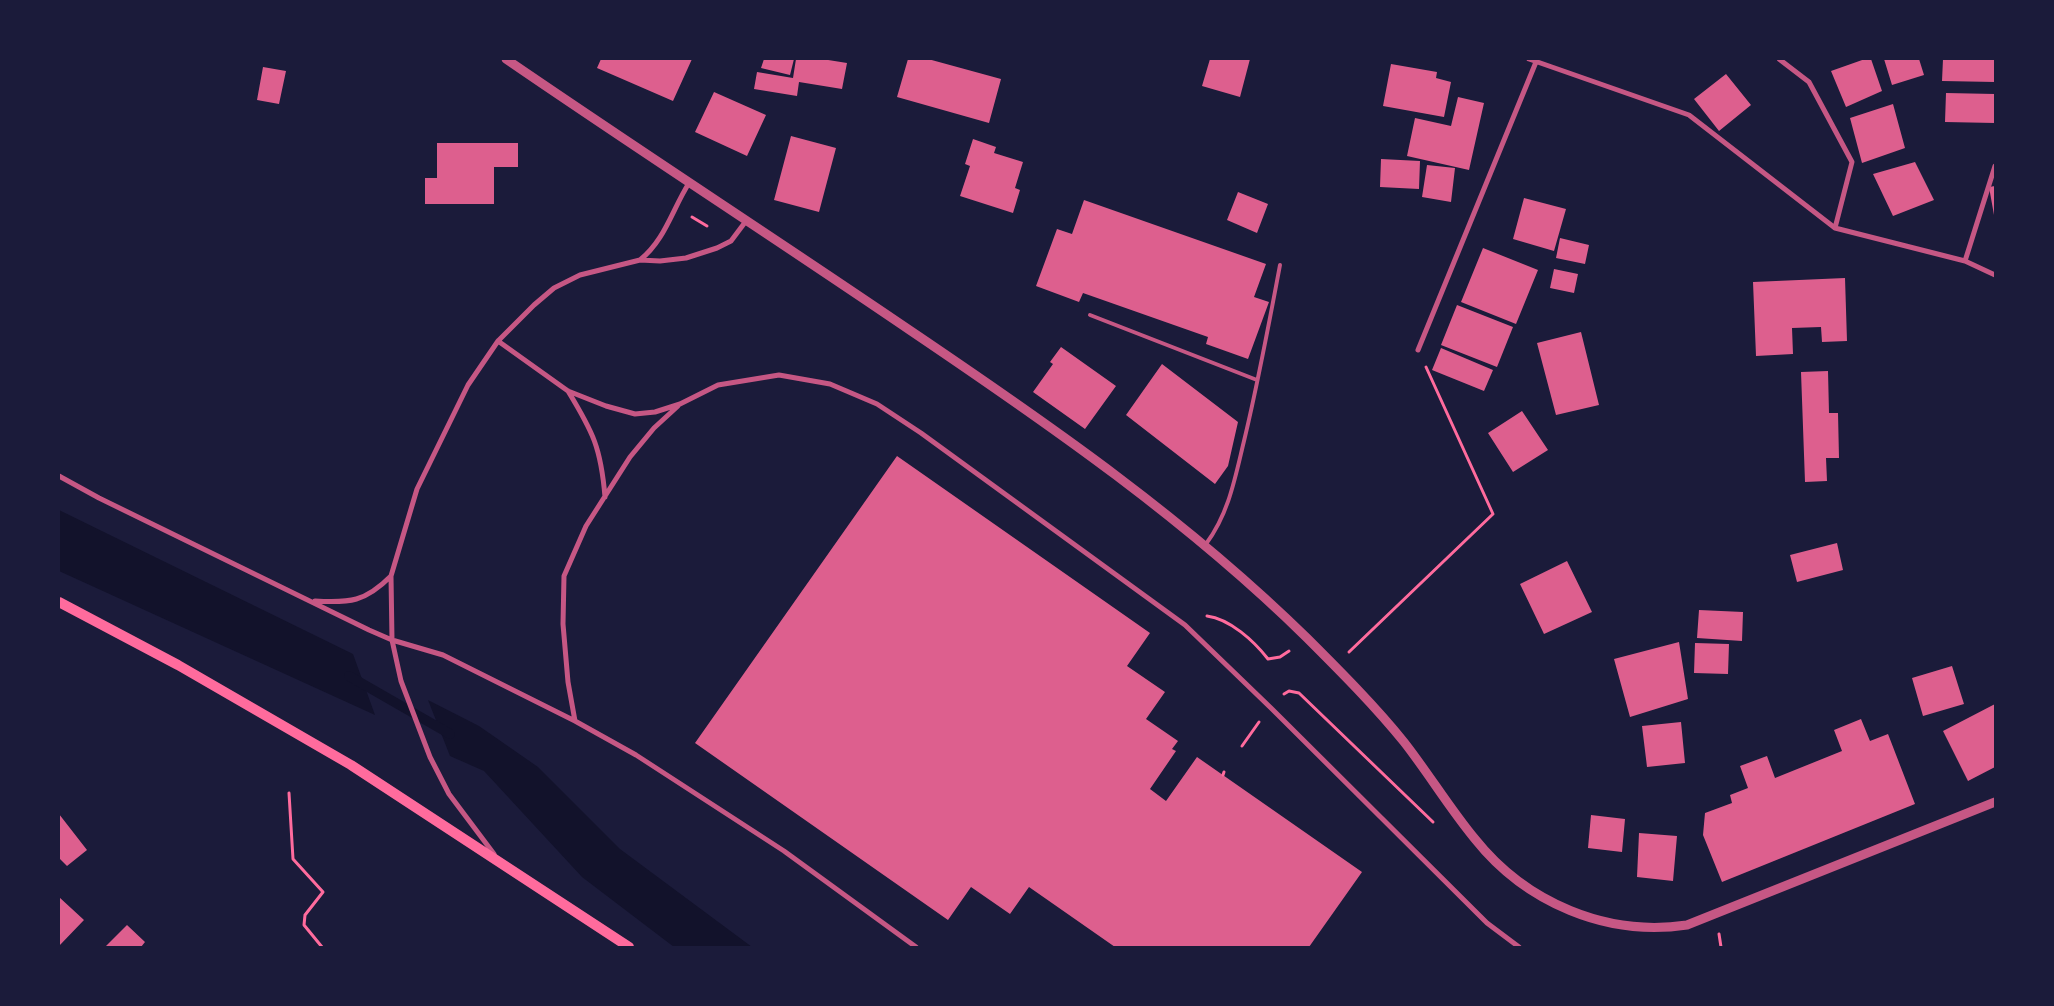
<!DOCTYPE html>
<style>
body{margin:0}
#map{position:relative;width:2054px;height:1006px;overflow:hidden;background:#1b1b3a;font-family:"DM Sans",sans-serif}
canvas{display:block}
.frame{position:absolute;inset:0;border:60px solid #1b1b3a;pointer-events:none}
</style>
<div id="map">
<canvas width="2054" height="1006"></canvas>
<div class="frame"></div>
</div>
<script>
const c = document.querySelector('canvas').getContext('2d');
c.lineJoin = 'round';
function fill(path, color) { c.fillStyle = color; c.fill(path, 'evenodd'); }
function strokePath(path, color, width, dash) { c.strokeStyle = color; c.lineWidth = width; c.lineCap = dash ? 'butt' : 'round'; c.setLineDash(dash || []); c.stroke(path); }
const water = new Path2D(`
 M59,510l294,144 22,61 -316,-144z
 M428,700l51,26 59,41 82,82 132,98h-78l-92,-70 -98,-106 -34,-15z`);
const stream = new Path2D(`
 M349,676l101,58`);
const building = new Path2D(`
 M601,59h91l-19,42 -76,-33z
 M764,59h30l-4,16 -29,-7z
 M796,59h26l25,4 -5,26 -43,-7 -2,14 -43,-7 3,-17 36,6z
 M908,59h20l73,20 -12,44 -92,-26z
 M1210,59h40l-10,38 -38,-11z
 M1865,59h6l11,32 -36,16 -15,-36z
 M1884,59h35l5,16 -32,10z
 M1943,59h52v23l-53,-1z
 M1391,64l46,8 -1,6 15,4 -7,35 -61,-11z
 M263,67l23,4 -7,33 -22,-4z
 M1726,74l25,31 -32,26 -25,-32z
 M714,92l52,23 -19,41 -52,-24z
 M1946,93l49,1v29l-50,-1z
 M1458,97l26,6 -15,67 -62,-14 8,-38 36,8z
 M1893,104l12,44 -43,15 -12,-45z
 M791,136l45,12 -17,64 -45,-12z
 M973,139l23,8 -2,6 29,9 -8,26 5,2 -7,23 -53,-17 10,-30 -5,-2z
 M437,143h81v24h-24v37h-69v-26h12z
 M1381,159l39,2 -1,28 -39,-2z
 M1915,162l19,38 -41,16 -20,-42z
 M1427,165l28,3 -4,34 -29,-5z
 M1995,186v29h-1l-5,-28z
 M1238,192l30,12 -11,29 -30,-13z
 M1524,198l42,11 -12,42 -41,-12z
 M1084,200l182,64 -12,33 15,5 -21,57 -42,-15 2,-7 -125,-44 -4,9 -43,-16 21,-57 15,5z
 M1560,238l29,7 -4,19 -29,-6z
 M1483,248l55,22 -22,54 -55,-22z
 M1554,269l24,5 -4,19 -24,-5z
 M1845,278l2,63 -25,1 -1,-15 -29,1 1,26 -37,2 -3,-74z
 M1457,305l56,22 -16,40 -56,-22z
 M1581,332l18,73 -43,10 -19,-72z
 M1061,347l55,39 -31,43 -52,-37 20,-28 -3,-2z
 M1441,348l52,22 -9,21 -52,-21z
 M1162,364l76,58 -10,44 -13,18 -89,-69z
 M1828,371l1,42h9l1,45h-13l1,23 -22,1 -4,-110z
 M1522,411l26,39 -35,22 -25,-39z
 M897,456l253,177 -23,33 38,26 -19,27 32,22 -6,8 4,2 -26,38 16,12 31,-44 165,115 -53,75h-194l-86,-60 -19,27 -39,-27 -23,33 -253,-177z
 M1837,543l6,27 -46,12 -7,-27z
 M1567,561l25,51 -48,22 -24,-50z
 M1699,610l44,2 -1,29 -45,-3z
 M1679,642l9,57 -58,18 -16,-58z
 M1695,643l34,1 -1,30 -34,-1z
 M1952,666l12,38 -41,12 -11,-38z
 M1995,704v63l-27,14 -25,-50z
 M1861,719l9,22 18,-7 27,70 -193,78 -19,-47 2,-22 27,-10 -2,-8 18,-7 -8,-22 27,-10 8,22 67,-27 -8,-21z
 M1681,722l4,41 -38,4 -5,-41z
 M59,814l28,36 -20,16 -8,-8z
 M1591,815l34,4 -3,33 -34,-4z
 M1639,833l38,3 -4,45 -36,-4z
 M59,897l25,23 -25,26z
 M127,925l18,17 -4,5h-36z`);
const path = new Path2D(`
 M692,217l15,9
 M1207,616c23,3 47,25 61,43l12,-2 9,-6
 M1349,652l144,-138 -67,-147
 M1284,694l5,-3 10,2 134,129
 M1242,746l17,-24
 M1223,775l1,-3
 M289,793l4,66 30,33 -18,23 -1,10 18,22
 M1719,934l2,13`);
const service = new Path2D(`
 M1090,315l167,65
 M1206,544c23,-31 29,-66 38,-103 14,-58 25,-117 36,-176`);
const minor = new Path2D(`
 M1529,59l160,56 146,113 130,33 30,14
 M1779,59l30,23 43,80 -17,66
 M640,260c25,-20 32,-50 49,-77
 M1965,261l30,-95
 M498,341l70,50 38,15 29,8 20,-2 25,-8 38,-19 61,-10 51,9 47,20 44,29 264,192 87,84 215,214 32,24
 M1418,350l118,-288
 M568,391c25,41 33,57 37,106
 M59,476l40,22 270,132 23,10 51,15 132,66 61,34 148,96 132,96
 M315,601c35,2 50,1 76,-25
 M575,721l-7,-39 -5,-58 1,-48 22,-50 44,-69 24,-29 24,-22
 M494,854l-45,-60 -19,-37 -29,-76 -9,-41 -1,-64 26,-87 51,-104 30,-44 36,-36 20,-17 26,-13 60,-15 20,1 26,-3 31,-10 14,-7 15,-20`);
const tertiary = new Path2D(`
 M506,59c134,92 270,180 405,272 139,94 276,189 396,307 33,33 68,68 97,104 25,32 46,67 71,97 51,64 132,98 212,86l308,-123`);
const secondary = new Path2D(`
 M59,602l119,63 173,100 278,182`);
fill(water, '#12122b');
strokePath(stream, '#12122b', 10);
fill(building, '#dd5f8e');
strokePath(path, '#ff6b9d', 3);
strokePath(service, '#c65784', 4);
strokePath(minor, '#c65784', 5);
strokePath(tertiary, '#c65784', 9);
strokePath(secondary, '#ff6b9d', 10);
</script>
